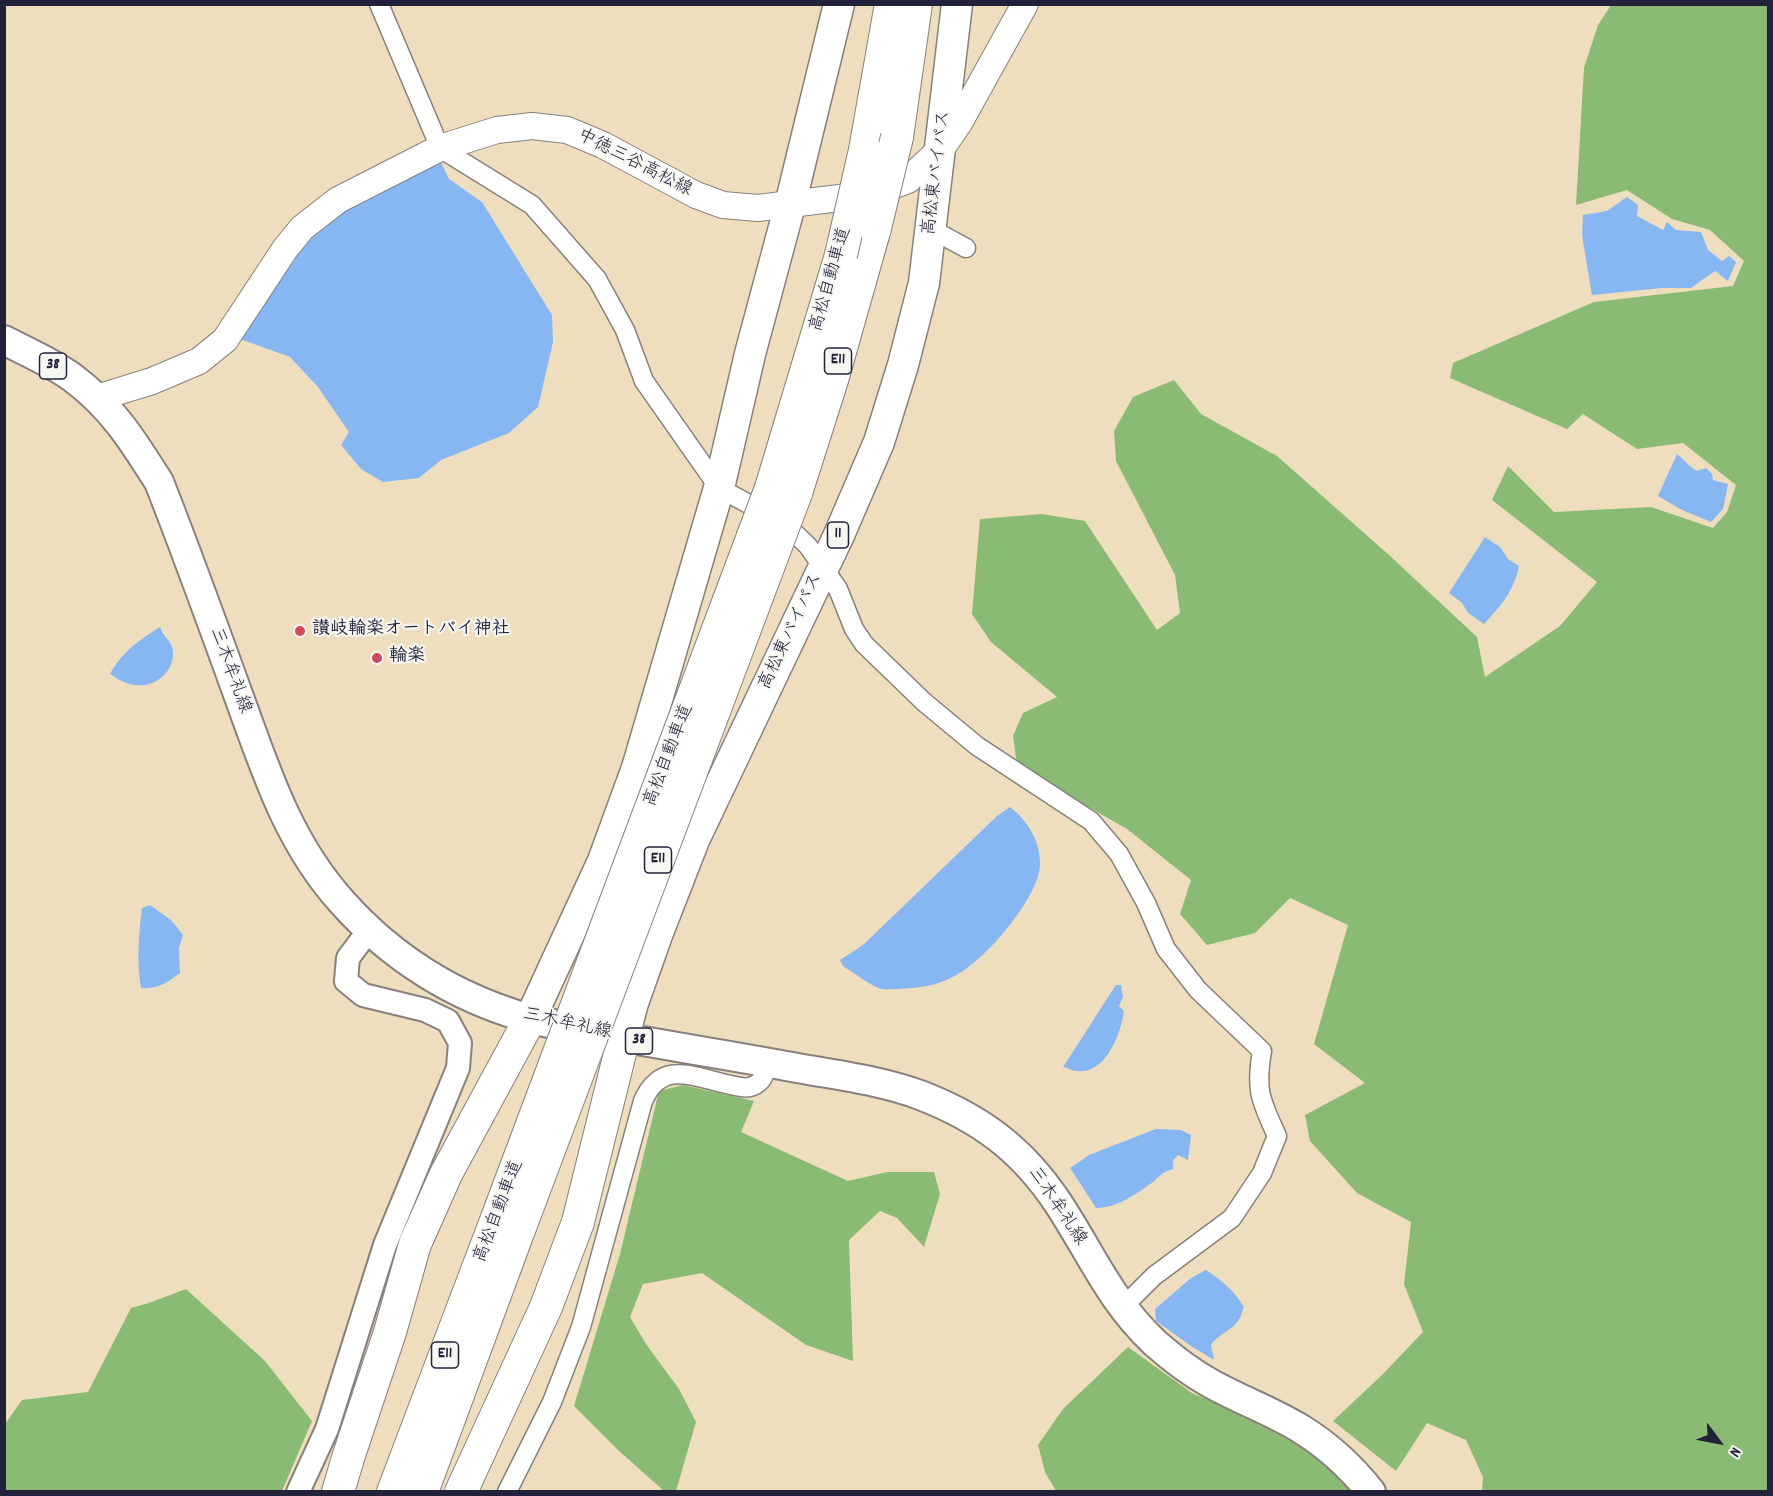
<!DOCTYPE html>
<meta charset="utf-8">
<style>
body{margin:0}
#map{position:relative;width:1773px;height:1496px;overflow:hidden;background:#eedebe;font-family:Dekko,sans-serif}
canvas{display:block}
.frame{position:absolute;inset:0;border:6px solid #22223b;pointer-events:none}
.north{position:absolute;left:1689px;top:1412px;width:60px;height:60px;-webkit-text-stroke:4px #f6f6f2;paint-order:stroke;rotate:122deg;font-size:16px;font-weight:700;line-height:24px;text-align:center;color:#22223b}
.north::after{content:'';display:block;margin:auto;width:21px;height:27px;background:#22223b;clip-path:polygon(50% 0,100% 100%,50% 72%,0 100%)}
</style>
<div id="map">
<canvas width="1773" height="1496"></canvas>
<div class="frame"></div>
<div class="north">N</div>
</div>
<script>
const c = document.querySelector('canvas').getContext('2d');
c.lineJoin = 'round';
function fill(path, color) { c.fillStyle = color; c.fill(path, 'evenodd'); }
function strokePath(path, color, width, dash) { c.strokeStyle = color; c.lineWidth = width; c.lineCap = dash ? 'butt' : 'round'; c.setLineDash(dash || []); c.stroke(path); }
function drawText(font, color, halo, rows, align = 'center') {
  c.font = font + ' Dekko,"Klee One",sans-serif'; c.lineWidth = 4.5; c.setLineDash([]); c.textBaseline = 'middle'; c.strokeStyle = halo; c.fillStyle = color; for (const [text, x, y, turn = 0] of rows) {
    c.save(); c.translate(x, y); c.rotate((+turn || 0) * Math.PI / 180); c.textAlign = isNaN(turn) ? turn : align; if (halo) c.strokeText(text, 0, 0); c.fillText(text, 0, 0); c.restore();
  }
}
const forest = new Path2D(`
 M1611,5h157v1486h-286l1,-14 -17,-37 -39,-17 -31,48 -63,-50 49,-46 41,-43 -19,-48 7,-62 -54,-29 -47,-52 -5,-26 60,-32 -51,-39 34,-119 -58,-27 -35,35 -48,12 -27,-31 11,-34 -64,-51 -110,-63 -4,-30 10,-23 34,-16 -66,-55 -19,-28 8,-95 62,-5 43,7 72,109 23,-17 -5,-38 -59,-114 -2,-30 19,-34 41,-17 27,34 76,42 112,99 88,82 8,40 75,-51 37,-44 -105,-82 16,-34 46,46 97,-5 62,21 14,-16 9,-27 -53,-42 -46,6 -54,-35 -16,15 -117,-51 3,-15 141,-61 139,-16 11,-25 -34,-31 -38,-11 -45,-29 -51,15 8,-137 14,-43z
 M683,1085l71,16 -13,31 107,49 39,-9h47l6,22 -16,53 -27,-29 -17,-7 -31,29 4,121 -47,-16 -104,-72 -59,11 -13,33 16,27 33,45 17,33 -20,69h-12l-46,-41 -44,-44 46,-152 39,-163z
 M186,1289l79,72 47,60 -30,70h-277v-67l17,-24 66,-8 43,-84 18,-5z
 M1128,1347l64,46 75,32 60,36 29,30h-300l-11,-19 -7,-27 25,-36z`);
const water = new Path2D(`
 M439,158l10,21 33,23 70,113 1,27 -15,65 -29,26 -68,27 -22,18 -36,4 -22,-13 -20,-24 8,-13 -31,-45 -28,-30 -50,-18 23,-33 16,-34 61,-69z
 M1627,197l11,8 -1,11 26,14 4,-8 9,8 25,2 7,18 14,11 7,-5 7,6 -8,19 -13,-10 -24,17h-29l-70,7 -10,-60 1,-20 24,-4z
 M1677,454c7,5 12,13 20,17l9,-3 6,6 1,6 15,4 -5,25 -12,13 -29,-12 -24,-14z
 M1485,537l15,10 8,12 11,7c-5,25 -18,40 -35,58l-16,-11 -6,-10 -13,-10z
 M160,627c3,10 13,15 13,25 1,20 -18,36 -38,33 -10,-1 -17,-6 -25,-11 13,-23 28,-33 50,-47z
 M1010,807c18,14 31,35 30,59 -2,32 -54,93 -82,108 -19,12 -40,14 -62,15 -4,0 -10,1 -14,0 -10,-2 -29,-17 -39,-23l-3,-6 23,-15 134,-129z
 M150,905l21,15 12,15 -4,13 1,25c-12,9 -23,17 -39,15 -5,-28 -2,-53 1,-80z
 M1116,985h5l2,12 -4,9 5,5c-3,22 -18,64 -47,60 -5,0 -8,-3 -14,-4z
 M1156,1129l25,1 10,5 -3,25 -10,-5 -5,5v9c-11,2 -15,10 -24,16 -16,11 -33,23 -53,23l-26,-40 19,-13z
 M1206,1270c15,10 28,20 38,37 -2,4 -3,10 -6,14 -8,11 -20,13 -27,24l3,15 -23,-14 -35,-25 -1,-12 36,-31z`);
const minor = new Path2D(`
 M379,4l61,144 92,57 65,74 28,51 19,51 75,107 65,35 24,23 30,43 16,40 10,15 60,58 53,44 114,75 28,33 27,49 20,46 32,41 64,61c-7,40 -1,50 15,85l-15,37 -30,45 -78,58 -32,32
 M931,229l35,19
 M507,1492l45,-90 29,-75 62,-226c19,-43 52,-23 88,-16 9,2 19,5 27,-2 6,-4 8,-14 10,-20`);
const tertiary = new Path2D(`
 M298,1492l29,-63 58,-184 73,-177 2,-25 -12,-22 -23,-11 -62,-15 -17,-14 2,-23 21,-28`);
const secondary = new Path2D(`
 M97,398l55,-17 47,-20 26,-21 60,-91 17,-21 36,-28 102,-52 57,-18 35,-4 35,4 36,15 93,50 27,10 35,3 114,-14 36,-14 33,-31 18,-26 66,-119`);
const primary = new Path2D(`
 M4,340c23,12 49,23 69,38 40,30 60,63 86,104 28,71 54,143 80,215 27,74 49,145 103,205 50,56 112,95 185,116 27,7 56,11 83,17 64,12 129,22 193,34 39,7 79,12 117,26 60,23 102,54 138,108 33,50 52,98 97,140 17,15 35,29 55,40 30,17 62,28 91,46 26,16 51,39 70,63`);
const trunk = new Path2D(`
 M530,1019l73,-158 34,-93 82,-280 31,-134 40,-149 49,-201
 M624,1037l9,-34 24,-68 37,-95 145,-305 40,-93 24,-77 21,-82 33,-279`);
const motorway = new Path2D(`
 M897,137l19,-133
 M865,150l26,-146
 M771,488l70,-233
 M796,493l36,-113 43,-152
 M338,1492l10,-34 42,-126 25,-88 31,-70 84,-155
 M393,1492l104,-274
 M422,1492l98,-265
 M461,1492l85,-185 32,-85 46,-185`);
const motorwayBridge = new Path2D(`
 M875,228l22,-91
 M841,255l24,-105
 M497,1218l274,-730
 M520,1227l276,-734`);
const markers = [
 [300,631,6,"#d1495b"],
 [377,658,6,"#d1495b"]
];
const shields = [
 [838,361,27],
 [53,366,27],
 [838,535,21],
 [658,860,27],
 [639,1041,27],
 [445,1355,27]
];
const shieldNames = [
 ["E11",838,361],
 ["38",53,366],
 ["11",838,535],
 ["E11",658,860],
 ["38",639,1041],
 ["E11",445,1355]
];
const streetNames = [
 ["中徳三谷高松線",634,164,27],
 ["高松東バイパス",938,173,-83],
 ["高松自動車道",832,280,-74],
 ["高松東バイパス",792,632,-65],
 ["三木牟礼線",229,671,70],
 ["高松自動車道",670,756,-69],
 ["三木牟礼線",567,1025,12],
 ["三木牟礼線",1056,1207,56],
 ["高松自動車道",500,1212,-69]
];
const poiNames = [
 ["讃岐輪楽オートバイ神社",312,631],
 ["輪楽",389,658]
];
fill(forest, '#8abb74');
fill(water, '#86b7f2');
strokePath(minor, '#88807c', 21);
strokePath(tertiary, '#88807c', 26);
strokePath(secondary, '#88807c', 28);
strokePath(primary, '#88807c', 32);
strokePath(trunk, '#88807c', 33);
strokePath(motorway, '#88807c', 34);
strokePath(minor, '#fff', 18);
strokePath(tertiary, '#fff', 22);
strokePath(secondary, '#fff', 26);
strokePath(primary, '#fff', 28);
strokePath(trunk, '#fff', 30);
strokePath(motorway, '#fff', 32);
strokePath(motorwayBridge, '#88807c', 34, []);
strokePath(motorwayBridge, '#fff', 32);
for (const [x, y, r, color] of markers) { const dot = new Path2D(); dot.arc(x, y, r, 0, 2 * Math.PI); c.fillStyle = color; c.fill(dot); strokePath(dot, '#f6f6f2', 2); }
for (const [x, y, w] of shields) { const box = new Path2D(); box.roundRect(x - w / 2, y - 13, w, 26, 4.5); c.fillStyle = '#f6f6f2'; c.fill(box); strokePath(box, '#22223b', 1.5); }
drawText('bold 16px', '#22223b', null, shieldNames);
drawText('18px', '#22223b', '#f6f6f2', streetNames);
drawText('bold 18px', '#22223b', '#f6f6f2', poiNames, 'left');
</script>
